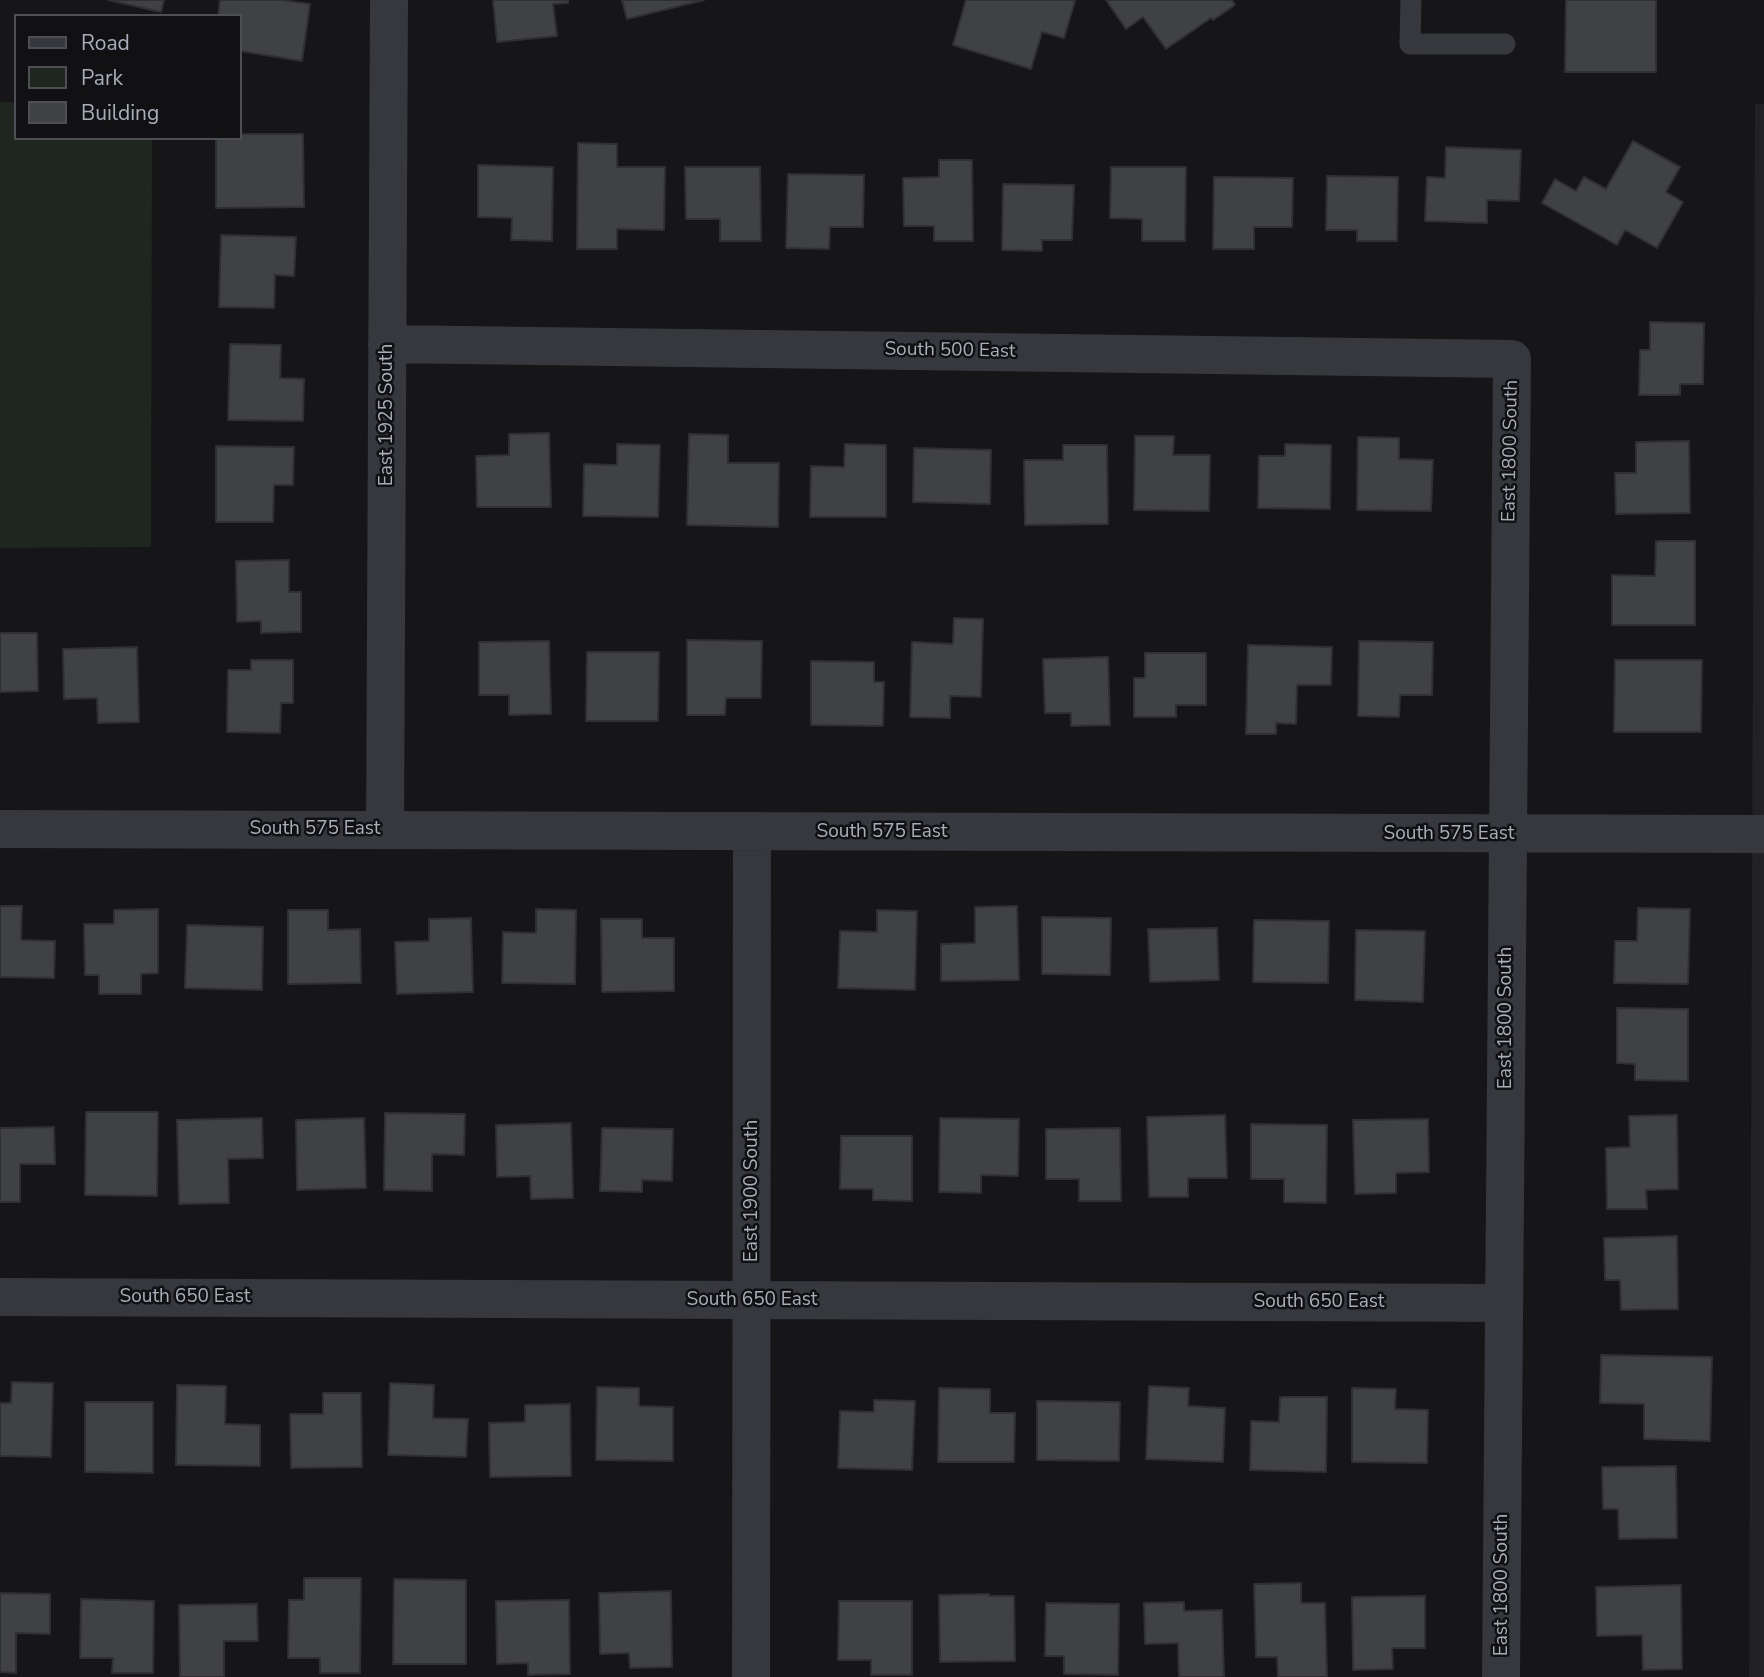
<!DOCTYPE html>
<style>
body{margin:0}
#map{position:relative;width:1764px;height:1677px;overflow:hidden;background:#161618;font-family:"Nunito Sans",sans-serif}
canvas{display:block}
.legend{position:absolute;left:14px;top:14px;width:228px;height:126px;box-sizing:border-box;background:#111113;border:2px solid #4d4f55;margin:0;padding:9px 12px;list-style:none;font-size:21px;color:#a8adb8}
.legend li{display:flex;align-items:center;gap:14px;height:35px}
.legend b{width:35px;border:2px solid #4d4f55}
</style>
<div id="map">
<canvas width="1764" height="1677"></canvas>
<ul class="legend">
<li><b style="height:9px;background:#37383d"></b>Road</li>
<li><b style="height:19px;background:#1e261f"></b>Park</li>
<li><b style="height:19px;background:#404145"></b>Building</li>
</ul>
</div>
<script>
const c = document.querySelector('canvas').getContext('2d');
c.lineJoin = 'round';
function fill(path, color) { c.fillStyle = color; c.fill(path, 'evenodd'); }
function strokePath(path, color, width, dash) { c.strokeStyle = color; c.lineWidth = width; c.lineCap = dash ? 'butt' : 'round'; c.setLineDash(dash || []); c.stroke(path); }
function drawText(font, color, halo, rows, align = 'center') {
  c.font = font + ' "Nunito Sans",sans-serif'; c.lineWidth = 5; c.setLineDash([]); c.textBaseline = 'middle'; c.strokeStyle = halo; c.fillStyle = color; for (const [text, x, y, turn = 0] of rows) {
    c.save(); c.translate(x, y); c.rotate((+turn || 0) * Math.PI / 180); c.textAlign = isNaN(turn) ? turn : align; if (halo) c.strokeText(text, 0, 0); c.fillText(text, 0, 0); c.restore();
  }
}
const built = new Path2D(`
 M1755,104h9v1573h-15z`);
const green = new Path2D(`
 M0,102h16v36h136l-1,409 -151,1z`);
const building = new Path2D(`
 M108,0h56l-3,12z
 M220,0h61l29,4 -8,57 -62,-10v-35h-22z
 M493,0h75v3l-15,1 4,32 -60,6z
 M622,0h82l-77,19z
 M966,0h106l3,1 -11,37 -22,-6 -11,37 -78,-24z
 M1106,0h126l3,5 -22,15 -2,-2 -45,31 -23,-32 -17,12z
 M1566,0h90v72h-91z
 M240,134h63l1,73 -88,1v-70h24z
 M1633,141l47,26 -14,25 17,10 -26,46 -32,-18 -8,15 -75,-42 13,-24 21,12 8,-14 22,12z
 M578,143l39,1v23h48l-1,63 -47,-1v20h-40z
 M1446,147l75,3 -2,51 -32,-1v23l-62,-2 2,-44 18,1z
 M939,160h33l1,81h-39v-15h-30l-1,-48 36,-1z
 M478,165l75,2 -1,74 -41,-1 1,-22 -34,-1z
 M685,167h75l1,74h-41v-22h-34z
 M1111,167h75l-1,74h-43v-22l-32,-1z
 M788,174l76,1 -1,52h-33l-1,22 -43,-1z
 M1327,176l71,1 -1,64h-40v-11h-31z
 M1214,177l79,1 -1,49h-38v22h-41z
 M1003,184l71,1 -2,55h-30v11l-40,-1z
 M221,235l75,2 -2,39 -19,-1 -1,33 -55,-1z
 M1650,322l54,1 -1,61h-23v11h-41l1,-45h10z
 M230,344l51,1 -1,33 24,1 -1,42 -75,-1z
 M549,433l2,74h-74l-1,-51 33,-1v-21z
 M689,434l39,1v28h51l-1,64 -91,-2z
 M1135,436h39l-1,19h37l-1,56 -75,-1z
 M1358,437l41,1v21l34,1 -2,51 -74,-1z
 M1689,441l1,72 -74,1 -1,-41h21v-31z
 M617,444l43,1 -2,72 -75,-1 1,-52 33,1z
 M845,444l41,1v72h-76l1,-51 33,1z
 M1285,444l46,1 -1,64 -72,-1 1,-52h26z
 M1063,445h44l1,79 -83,1 -1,-65h39z
 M216,446l78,1 -1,38h-19l-1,37h-57z
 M914,448l77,2 -1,54 -77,-2z
 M1656,541h39v84h-83v-50l43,1z
 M289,560v32h12v40l-40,1v-12l-24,1 -1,-61z
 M954,618l29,1 -2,78 -31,-1v22l-40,-1 2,-75 41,2z
 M0,633h37l1,58 -38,1z
 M687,640l75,1 -1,57h-35l-1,17h-38z
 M549,641l2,73 -42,1v-20h-30v-53z
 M1359,641l74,1 -1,53h-32l-1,22 -41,-1z
 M1248,645l84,2 -1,38h-34l-1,39 -20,-1v11h-30z
 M137,647l2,75 -41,1 -1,-25 -33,1 -1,-50z
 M587,652h72l-1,69h-72z
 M1145,653h61v52h-30v12h-42v-39h11z
 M1108,657l2,68 -39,1v-13h-26l-2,-54z
 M251,660h42v43h-12l-1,30 -53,-1 1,-62h23z
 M1615,660h87l-1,72h-87z
 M811,661l63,1v20h10l-1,44 -72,-1z
 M0,906h22l-1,34 34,1 -1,37 -54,-1z
 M1017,906l2,74 -78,1v-37l34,-1v-36z
 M1638,908l52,1 -2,75 -74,-1 1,-42h22z
 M158,909v64l-17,1v20h-42v-19h-14l-1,-51h30v-14z
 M536,909l40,1 -1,74 -73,-1 1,-51 33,1z
 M288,910h40v20l32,-1 1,54 -73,1z
 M877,910l40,1 -2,79 -77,-2 2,-57 37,1z
 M1042,917l69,1 -1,57 -68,-1z
 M471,918l2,74 -76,2 -2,-52 34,-1v-22z
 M601,919h41v19h32v53l-72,1z
 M1254,920l75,1 -1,62 -75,-1z
 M187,925l76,2 -1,63 -77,-2z
 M1217,928l2,52 -69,2 -2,-53z
 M1356,930l69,1 -2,71 -68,-2z
 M1617,1008l71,1v72l-53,-1v-16l-18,-1z
 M86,1112h72l-1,84 -72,-1z
 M385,1113l80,1 -1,41 -32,-1v37l-48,-1z
 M1225,1115l2,63h-39v19h-39l-2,-80z
 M1677,1115l1,74 -32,1 1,19h-40l-1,-61 24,-1 -1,-31z
 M262,1118l1,40 -35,1 1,44 -50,1 -2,-84z
 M364,1118l2,70 -69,2 -1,-70z
 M940,1118l79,1 -1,57 -37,-1v18l-42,-1z
 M1428,1119l1,53 -33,1v20l-41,1 -2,-74z
 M571,1123l2,75 -42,1 -1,-23 -33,1 -1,-52z
 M1251,1124l76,1 -1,78 -42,-1v-23h-33z
 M54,1127l1,37h-35v38h-20v-74z
 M602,1128l71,1 -1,52 -30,-1v12l-42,-1z
 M1120,1128l1,73h-42v-22h-33v-50z
 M841,1136h71v65l-39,-1v-11h-33z
 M1677,1236l1,73 -57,1 -1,-30h-15l-1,-42z
 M1601,1355l111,2 -2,84 -66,-2v-35l-44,-1z
 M12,1382l41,1 -2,74 -51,-1v-53h11z
 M390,1383l44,2 -1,33 35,1 -2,38 -78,-2z
 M177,1385l49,1 -1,38 35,1v41l-84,-1z
 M1149,1386l40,2 -1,18 37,2 -2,54 -77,-3z
 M597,1387l42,1v18l34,1v54l-77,-1z
 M939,1388l51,1v24h25l-1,49h-76z
 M1352,1388l44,1 -1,20 33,1 -1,53 -75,-1z
 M323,1393h38l1,74 -71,1 -1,-54h33z
 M1280,1397h47l-1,75 -76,-2 1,-49 28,1z
 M874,1400l41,1 -3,69 -74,-2 2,-57 34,1z
 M1037,1401l83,1 -1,59 -82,-1z
 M85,1402h68v71l-68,-1z
 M570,1404l1,72 -81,1 -1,-54 36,-1v-17z
 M1676,1466l1,72 -58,1 -1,-30h-15l-1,-42z
 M304,1578h57l-1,95h-40v-15h-32l1,-58h15z
 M394,1579l72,1v84h-73z
 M1301,1583v20h24l2,74h-49l-1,-20h-21l-2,-73z
 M1681,1585l1,84 -39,1 -1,-35 -45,1 -1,-49z
 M671,1591l1,76 -42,1 -1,-15 -29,1 -1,-61z
 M0,1593l50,1v40l-34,-1v40l-16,-1z
 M989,1594v2h25l1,65 -75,1 -1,-67z
 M1425,1596v52h-33l1,21 -40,1 -1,-73z
 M81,1599l73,2 -1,72h-41l1,-15h-33z
 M569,1600l1,74 -42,1v-12l-31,1 -1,-63z
 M839,1601h73v74h-41v-15h-33z
 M1184,1602v9l38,-1 2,67h-45l-1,-34 -33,1 -1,-41z
 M1046,1603l73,1 -1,71 -54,-1v-18h-19z
 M257,1604l1,37h-34v36h-44l-1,-72z`);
const lane = new Path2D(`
 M1411,0l-1,44h95`);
const street = new Path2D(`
 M387,344l1125,15 -11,1318
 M0,829l1764,5
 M385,830l4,-830
 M0,1297l1504,6
 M751,1677l1,-846`);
const streetNames = [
 ["South 500 East",950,351,1],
 ["East 1925 South",387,415,-90],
 ["East 1800 South",1511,451,-89],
 ["South 575 East",315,829],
 ["South 575 East",882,832],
 ["South 575 East",1449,834],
 ["East 1800 South",1506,1018,-90],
 ["East 1900 South",752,1191,-90],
 ["South 650 East",185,1297],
 ["South 650 East",752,1300],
 ["South 650 East",1319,1302],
 ["East 1800 South",1502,1585,-90]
];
fill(built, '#222225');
fill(green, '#1e261f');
fill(building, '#404145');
strokePath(building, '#303034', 2);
strokePath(lane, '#37383d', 21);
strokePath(street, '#37383d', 38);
drawText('19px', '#a8adb8', '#111113', streetNames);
</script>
